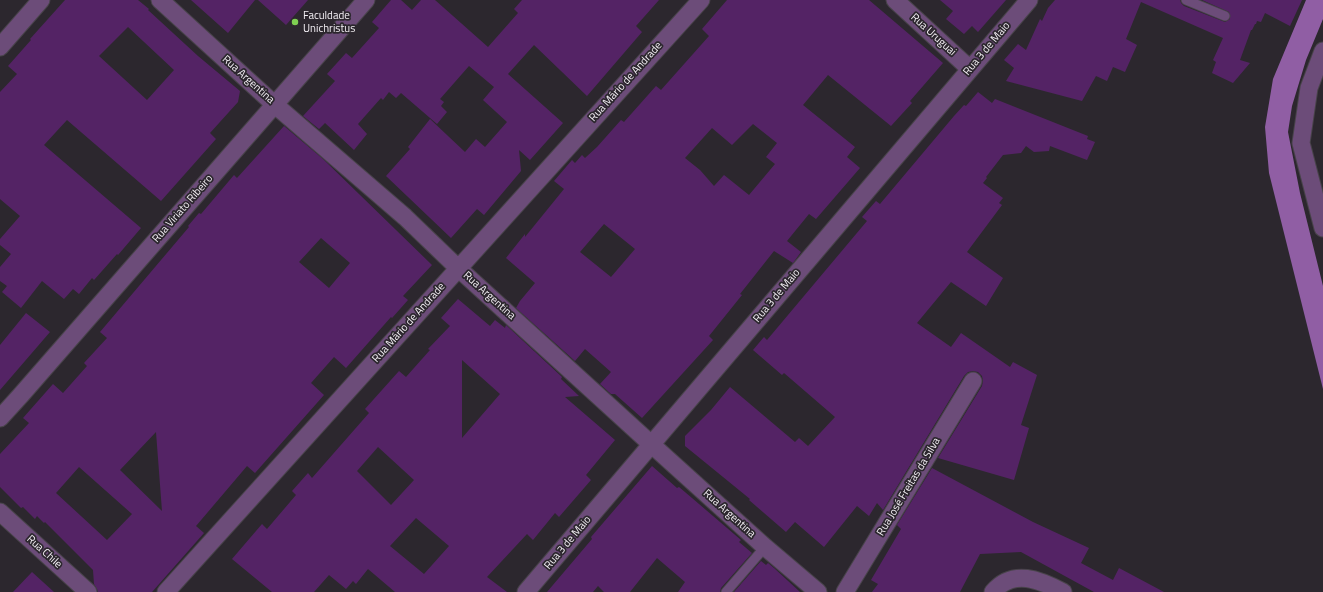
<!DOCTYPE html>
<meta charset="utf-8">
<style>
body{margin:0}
canvas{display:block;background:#2c272e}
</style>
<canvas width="1323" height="592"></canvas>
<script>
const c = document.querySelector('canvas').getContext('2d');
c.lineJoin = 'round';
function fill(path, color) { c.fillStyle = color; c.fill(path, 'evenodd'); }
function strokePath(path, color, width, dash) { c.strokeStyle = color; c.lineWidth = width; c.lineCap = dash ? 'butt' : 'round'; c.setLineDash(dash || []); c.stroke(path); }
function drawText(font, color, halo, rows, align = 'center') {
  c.font = font + ' "Titillium Web",sans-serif'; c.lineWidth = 3.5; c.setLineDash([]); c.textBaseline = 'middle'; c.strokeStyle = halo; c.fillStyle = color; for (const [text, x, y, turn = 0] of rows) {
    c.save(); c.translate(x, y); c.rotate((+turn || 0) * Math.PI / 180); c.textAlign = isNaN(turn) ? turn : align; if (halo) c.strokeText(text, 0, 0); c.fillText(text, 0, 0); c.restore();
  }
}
const water = new Path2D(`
 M1306,0h17v19l-17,41 -14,46 -4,26 12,61 23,93v103l-54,-216 -4,-46 8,-48z`);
const building = new Path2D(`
 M65,0h73l11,9 -1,1 50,46 42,35 -2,11 -28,31 6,6 -55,62 -94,-81 -23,25 97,83 -23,27 -1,-1 -23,26 -2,-2 -13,16 -6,-5 -9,10 -22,-18 -21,27 -19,-16 5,-6 -7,-5v-14l11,-13 -11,-9v-6l20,-23 -20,-17v-107l17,-18 -9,-8 23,-26 -1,-1zM128,27l46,43 -27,30 -48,-44z
 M191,0h64l-27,33z
 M258,0h50l-22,25z
 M391,0h10l11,10 9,-10h14l53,47 30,-34 -4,-4 8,-9h137l-23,26 6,6 -55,64 -53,-51 -26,29 55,49 -33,37 -11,-10 2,21 -37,44 -7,-6 -26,29 -65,-62 24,-27 -2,-2 22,-28 35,33 11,-13 9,8 22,-25 -24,-22 11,-13 -25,-21 -29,33 4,3 -3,4 6,6 -10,12 -36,-31 -5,5 -7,-6 -6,8 -2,-2 -23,26 9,10 -13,16 -29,-27 -6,6 -16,-13 32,-35 -8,-7 19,-21 6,5 27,-30 -7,-6z
 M727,0h142l74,63 -33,38 2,2 -21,23 -63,-51 -25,30 52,42 -8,10 13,11 -44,51 -7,-5 -22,27 14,11 -8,11 -19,-12 -34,43 2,1 -33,41 4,4 -71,78 -27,-24h-4l-11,-10 11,-12 -26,-23 -10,12 -59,-53 4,-7 15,-18 -29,-25 19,-24v3l39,-48 -10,-8 18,-21 3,3 7,-8 3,3 12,-11 24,-27 3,2 32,-36 5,4 48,-54 -7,-7zM753,124l24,19 -11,14 9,7 -26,31 -25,-20 -10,11 -14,-16 -15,-12 27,-30 20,17zM604,224l31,25 -24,28 -31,-25z
 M940,0h66l-28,32 -6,-6 -8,8 -18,-15 7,-8z
 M1055,0h125l1,3 3,3 41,16 5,-3 -1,-7 -27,-12h100l-12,26 -25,-13 -4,9 -4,-1 -1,3h-1l-3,6h-1l-11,30 10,3 -17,20 -21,-10 4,-11 -3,-2 10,-22 -82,-36 -15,37 11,6 -12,27 -12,-5 -6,14 -11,-5 -14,25 -76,-20 8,-13 -10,-8 14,-16 8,6 14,-31 2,2 6,-13z
 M978,92l14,11 3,-4 93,37 -1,3 8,3 -8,18 -37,-14 -1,5 -15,1 -8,-6 -5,7 -18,2 -17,22 1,1 -4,5 20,15 -4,5 3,2 -35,47 36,26 -17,28 -35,-24 -34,41 34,24 10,-14 49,34 3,-5 24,13 -16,50 8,3 -15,52 -76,-22 44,-72 1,-5 -1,-5 -4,-4 -5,-1 -5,1 -4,4 -81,134 -6,-7 -8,13 -12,-10 -33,41 -29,-25 -9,10 -37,-32 1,-1 -65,-53v-10l26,-26 19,-23 65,55 4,-4 9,8 27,-29 -51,-44 -2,2 -29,-25 11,-13 3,3 100,-119 -5,-4 14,-16 4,3 74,-88 10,-11 2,1z
 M284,126l39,33 109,106 -29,31 5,4 -16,18 -1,-1 -45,51 -12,-11 -23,26 13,12 -69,78 -8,-7 -51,60 8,7 -52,59h-54l-1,-3 -3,-5 -1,-14 -48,-48 -1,1 -7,-7 -2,3 -12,-12 -2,1 -21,-21v-33l29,-31 -6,-5 30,-34 10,9 24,-27 -3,-3 23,-25 -7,-6 89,-105 -1,-1 11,-13 2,1 33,-39 3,3zM321,238l29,25 -21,25 -30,-26zM156,432l6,79 -42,-41zM79,467l53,47 -25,26 -51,-47z
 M458,299l32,27 5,-6 10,8 1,-3 56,52 -1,2 18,17 -14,1 50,43 -29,35 5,5 -32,37 -4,-4 -22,27 -6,-6 -40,43 20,15h-112l-27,-23 -12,15 -3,-3 -7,8 -17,-14 -15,17h-42l-40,-33 30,-35 5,5 29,-34 -4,-4 16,-18 4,5 57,-65 -4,-4 34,-38 7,6 24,-27 -2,-1 22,-23 -9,-8zM462,360l38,34 -38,44zM378,447l36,33 -23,25 -34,-34zM416,518l33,28 -25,28 -34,-28z
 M26,313l24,19 -50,58v-45z
 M652,466l25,22 2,-1 13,11 49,42 -2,2 13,11 -31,35 -1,4h-42l7,-10 -28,-24 -27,34h-26l-6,-6 -5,6h-46l45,-53 -1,-2z
 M932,468l101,54 56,26 -8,15 32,17 6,-12 45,24h-70l-73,-40 -41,2 -20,38h-88l6,-8 -7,-4 30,-51 -4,-4z
 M761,561l5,4 2,-2 6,5 26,24h-66z
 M32,572l22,20h-41z`);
const service = new Path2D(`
 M1186,0l39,16
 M726,592l39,-45`);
const minor = new Path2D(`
 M160,0l114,104 131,113 53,51 193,176 114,103 53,45
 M895,0l75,69
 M0,47l41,-47
 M1323,51l-14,37 -8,55 22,85
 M0,418l21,-23 345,-395
 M0,512l88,80
 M166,592l535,-592
 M526,592l503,-592
 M845,592l128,-211
 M993,592c20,-24 47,-12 70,0`);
const markers = [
 [295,22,4,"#7fd052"]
];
const poiNames = [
 ["Faculdade",303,16],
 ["Unichristus",303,29]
];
const streetNames = [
 ["Rua Uruguai",933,35,42],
 ["Rua 3 de Maio",987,49,-50],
 ["Rua Argentina",248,80,42],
 ["Rua Mário de Andrade",626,82,-48],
 ["Rua Viriato Ribeiro",183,209,-49],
 ["Rua Argentina",489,296,42],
 ["Rua 3 de Maio",777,296,-50],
 ["Rua Mário de Andrade",409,323,-48],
 ["Rua José Freitas da Silva",909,487,-59],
 ["Rua Argentina",729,514,42],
 ["Rua 3 de Maio",568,543,-50],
 ["Rua Chile",44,552,42]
];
fill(water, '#905ea4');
fill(building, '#542365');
strokePath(service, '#48434a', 11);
strokePath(minor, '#48434a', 19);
strokePath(service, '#6c4c79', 9);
strokePath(minor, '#6c4c79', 17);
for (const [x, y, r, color] of markers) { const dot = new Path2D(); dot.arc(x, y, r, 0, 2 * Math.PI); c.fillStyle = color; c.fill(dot); strokePath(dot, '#2c272e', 1.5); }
drawText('11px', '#f3eff4', '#2c272e', poiNames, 'left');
drawText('11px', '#f3eff4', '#2c272e', streetNames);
</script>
